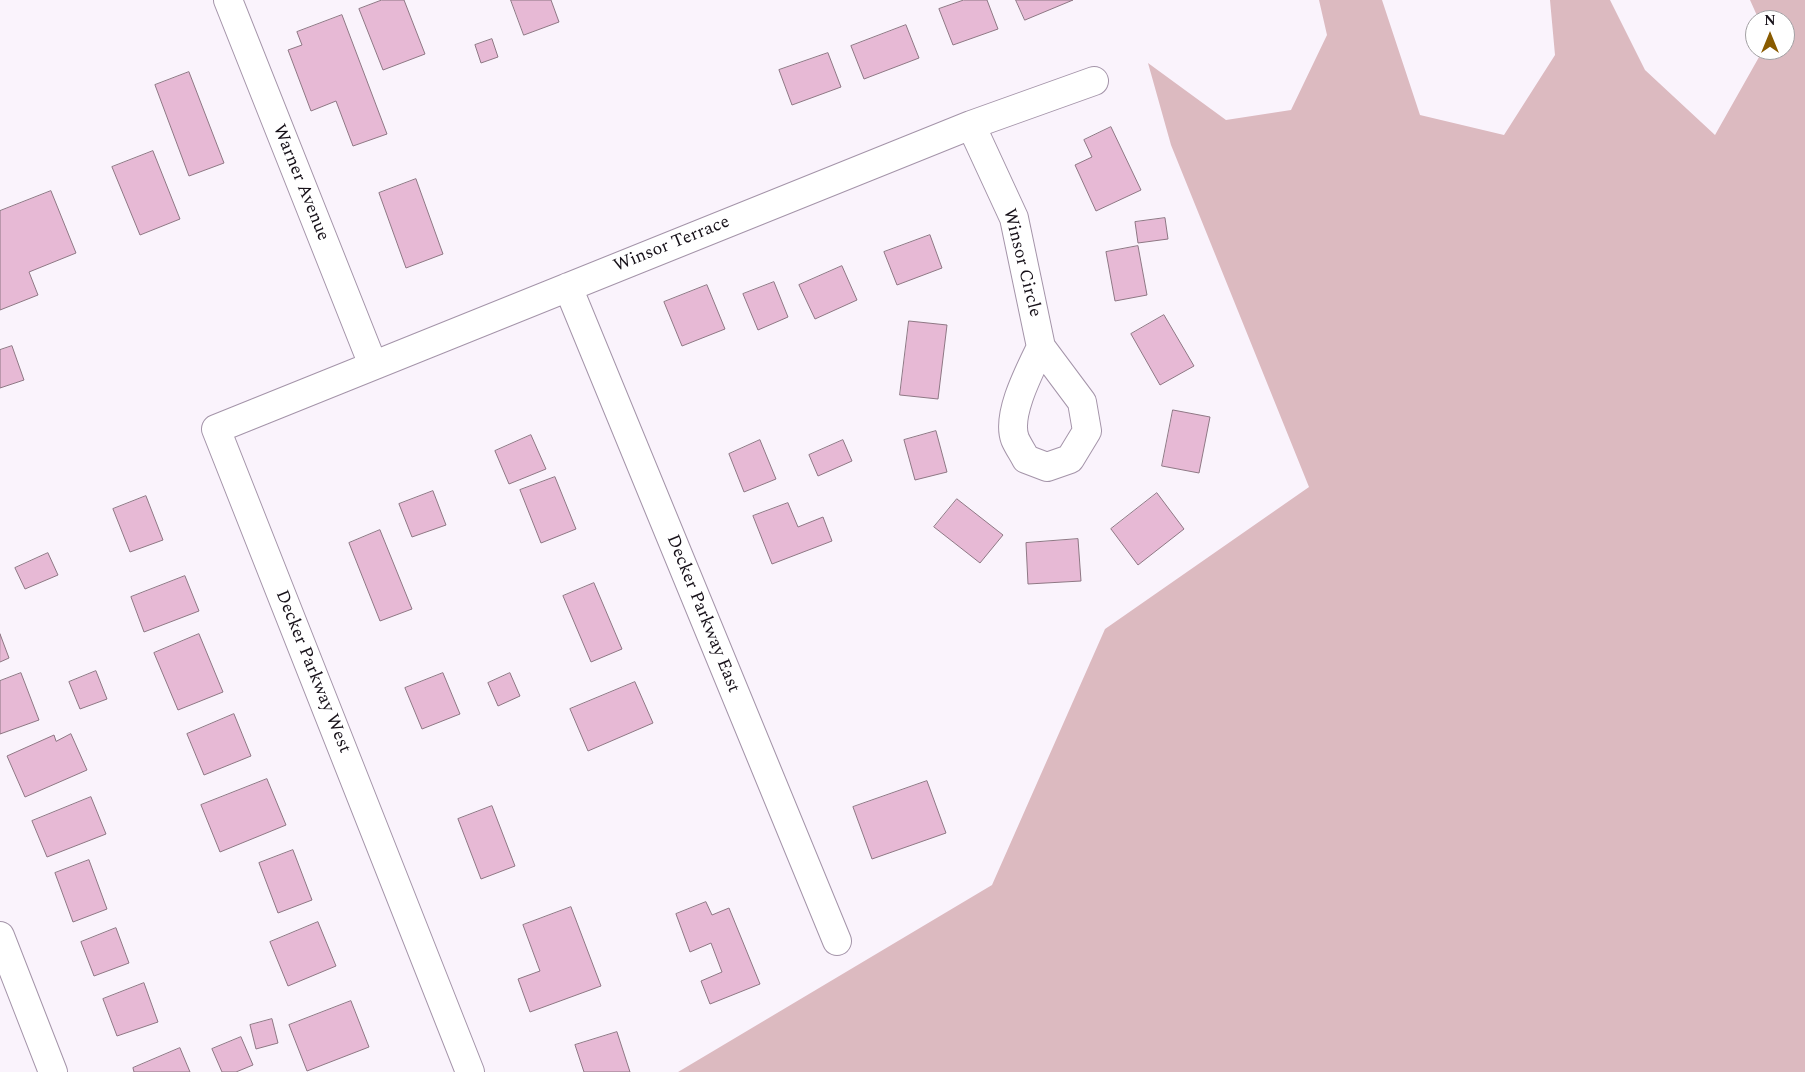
<!DOCTYPE html>
<style>
body{margin:0}
#map{position:relative;width:1805px;height:1072px;overflow:hidden;background:#faf3fc;font-family:Spectral,serif}
canvas{display:block}
.north{position:absolute;left:1745px;top:10px;width:50px;height:50px;box-sizing:border-box;background:#fff;border:1px solid #a2a0a3;border-radius:50%;rotate:0deg;font-size:14px;font-weight:700;line-height:20px;text-align:center;color:#171119}
.north::after{content:'';display:block;margin:auto;width:18px;height:22px;background:#895b00;clip-path:polygon(50% 0,100% 100%,50% 72%,0 100%)}
</style>
<div id="map">
<canvas width="1805" height="1072"></canvas>
<div class="north">N</div>
</div>
<script>
const c = document.querySelector('canvas').getContext('2d');
c.lineJoin = 'round';
function fill(path, color) { c.fillStyle = color; c.fill(path, 'evenodd'); }
function strokePath(path, color, width, dash) { c.strokeStyle = color; c.lineWidth = width; c.lineCap = dash ? 'butt' : 'round'; c.setLineDash(dash || []); c.stroke(path); }
function drawText(font, color, halo, rows, align = 'center') {
  c.font = font + ' Spectral,serif'; c.lineWidth = 5; c.setLineDash([]); c.textBaseline = 'middle'; c.strokeStyle = halo; c.fillStyle = color; for (const [text, x, y, turn = 0] of rows) {
    c.save(); c.translate(x, y); c.rotate((+turn || 0) * Math.PI / 180); c.textAlign = isNaN(turn) ? turn : align; if (halo) c.strokeText(text, 0, 0); c.fillText(text, 0, 0); c.restore();
  }
}
const green = new Path2D(`
 M1319,0h63l38,115 84,20 51,-80 -5,-55h60l35,70 70,65 48,-85h22v-30h-26l-9,-20h55v1072h-1127l314,-187 113,-256 204,-142 -138,-342 -23,-82 78,57 65,-10 36,-75z`);
const building = new Path2D(`
 M382,0h22l21,54 -42,16 -24,-61z
 M511,0h40l8,22 -35,13z
 M964,0h23l11,29 -45,16 -14,-36z
 M1016,0h57l-48,20z
 M342,15l45,119 -34,12 -17,-45 -25,10 -23,-61 14,-5 -5,-13z
 M906,25l13,33 -55,21 -13,-33z
 M492,39l6,18 -17,6 -6,-18z
 M828,53l13,34 -49,18 -13,-35z
 M189,72l35,91 -35,13 -34,-91z
 M1111,127l30,63 -45,21 -21,-46 17,-8 -8,-17z
 M153,151l27,68 -40,16 -28,-68z
 M416,179l27,75 -37,14 -27,-75z
 M51,191l25,62 -47,19 9,23 -38,15v-99z
 M1165,218l3,21 -30,4 -3,-21z
 M930,235l12,33 -45,17 -13,-33z
 M1138,246l9,49 -32,6 -9,-49z
 M842,266l15,34 -42,19 -16,-34z
 M774,282l14,35 -30,13 -15,-36z
 M707,285l18,44 -43,17 -18,-44z
 M1164,315l30,51 -34,19 -29,-51z
 M909,321l38,4 -9,74 -38,-4z
 M12,346l12,34 -24,8v-38z
 M1173,410l37,7 -11,56 -37,-7z
 M936,431l11,41 -32,8 -11,-40z
 M531,435l15,34 -37,15 -14,-33z
 M760,440l16,39 -32,13 -15,-38z
 M843,440l9,21 -34,15 -9,-21z
 M555,477l21,52 -35,14 -21,-53z
 M433,491l13,34 -34,12 -13,-33z
 M1157,493l27,36 -46,36 -27,-36z
 M146,496l17,44 -33,12 -17,-43z
 M957,499l46,36 -23,28 -46,-36z
 M788,503l10,24 25,-10 9,24 -60,23 -19,-48z
 M380,530l32,79 -32,12 -31,-78z
 M1078,539l3,42 -53,3 -2,-41z
 M48,553l10,22 -33,14 -10,-21z
 M185,576l14,35 -55,21 -13,-35z
 M594,583l28,66 -31,13 -28,-66z
 M0,634l9,24 -9,4z
 M199,634l24,58 -45,18 -24,-57z
 M96,671l11,28 -27,10 -11,-27z
 M21,673l18,47 -39,14v-53z
 M443,673l17,41 -38,15 -17,-41z
 M510,673l10,23 -22,10 -10,-23z
 M635,682l18,41 -65,28 -18,-42z
 M234,714l17,42 -47,19 -17,-41z
 M71,734l16,36 -62,27 -18,-41 47,-21 2,6z
 M267,779l19,46 -66,27 -19,-47z
 M927,781l19,52 -74,26 -19,-52z
 M91,797l15,37 -59,23 -15,-36z
 M492,806l23,60 -34,13 -23,-60z
 M293,850l19,50 -34,13 -19,-50z
 M89,860l18,49 -34,13 -18,-49z
 M706,902l6,13 17,-7 31,76 -50,20 -9,-23 21,-9 -11,-29 -21,9 -14,-38z
 M571,907l30,79 -71,26 -12,-33 22,-8 -17,-46z
 M318,922l18,44 -48,20 -18,-44z
 M116,928l13,35 -35,13 -13,-34z
 M144,983l14,39 -41,14 -14,-37z
 M351,1001l18,46 -62,24 -18,-46z
 M272,1019l6,24 -22,6 -6,-24z
 M617,1032l13,40h-46l-9,-27z
 M241,1037l12,28 -17,7h-14l-10,-23z
 M180,1048l10,24h-56l-1,-4z`);
const street = new Path2D(`
 M228,0l145,365
 M971,125l43,93 27,129
 M568,287l269,654
 M1041,347l41,55 5,29 -17,28 -23,8 -21,-8c-3,-6 -8,-13 -11,-20 -9,-24 15,-69 26,-92z
 M0,936l53,136
 M470,1072l-254,-643 755,-304 123,-44`);
const streetNames = [
 ["Warner Avenue",300,183,68],
 ["Winsor Terrace",672,245,-22],
 ["Winsor Circle",1021,263,76],
 ["Decker Parkway East",702,614,68],
 ["Decker Parkway West",312,672,68]
];
fill(green, '#dcbac0');
fill(building, '#e7b9d5');
strokePath(building, '#8e7784', 1);
strokePath(street, '#a494a9', 30);
strokePath(street, '#fff', 28);
drawText('18px', '#171119', '#fff', streetNames);
</script>
